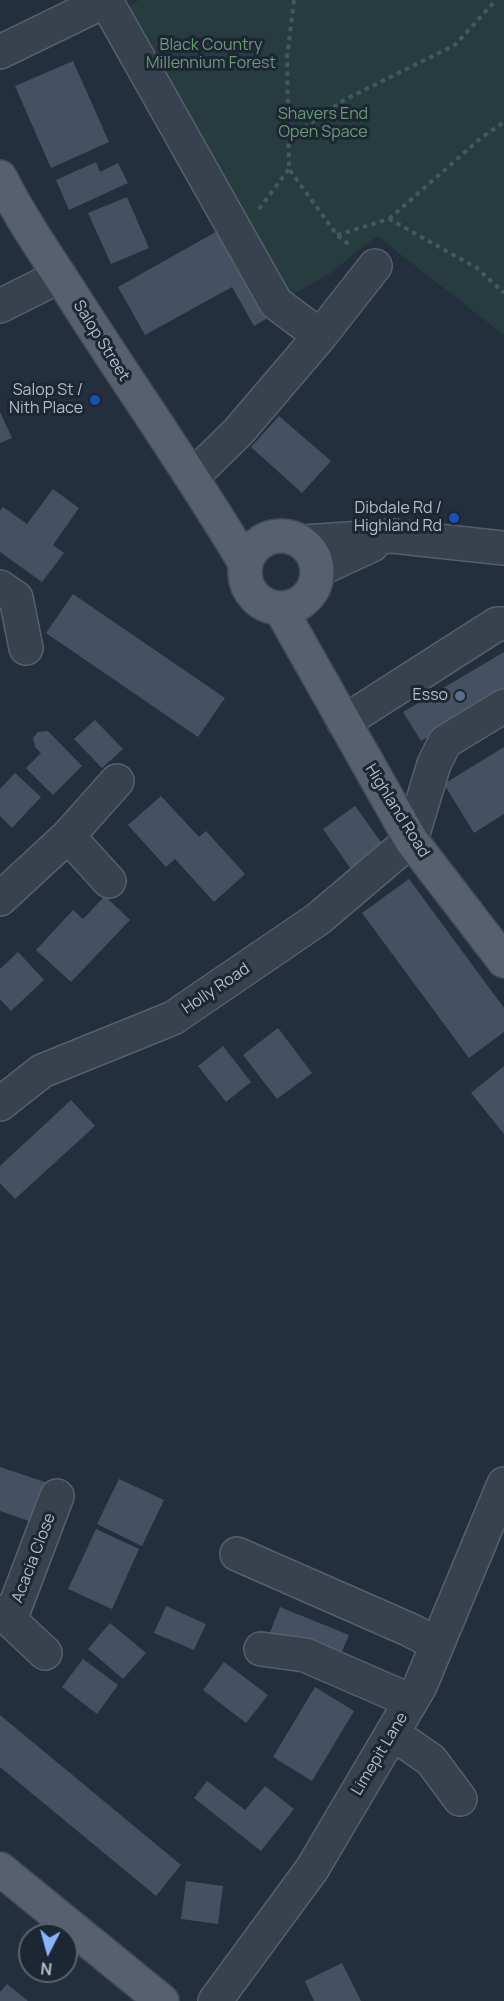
<!DOCTYPE html>
<style>
body{margin:0}
#map{position:relative;width:504px;height:2001px;overflow:hidden;background:#242f3e;font-family:Manrope,sans-serif}
canvas{display:block}
.north{position:absolute;left:18px;top:1923px;width:60px;height:60px;box-sizing:border-box;background:#1d2633;border:2px solid #59626f;border-radius:50%;rotate:186deg;font-size:16px;font-weight:700;line-height:24px;text-align:center;color:#b4bcc9}
.north::after{content:'';display:block;margin:auto;width:21px;height:27px;background:#8ab4f8;clip-path:polygon(50% 0,100% 100%,50% 72%,0 100%)}
</style>
<div id="map">
<canvas width="504" height="2001"></canvas>
<div class="north">N</div>
</div>
<script>
const c = document.querySelector('canvas').getContext('2d');
c.lineJoin = 'round';
function fill(path, color) { c.fillStyle = color; c.fill(path, 'evenodd'); }
function strokePath(path, color, width, dash) { c.strokeStyle = color; c.lineWidth = width; c.lineCap = dash ? 'butt' : 'round'; c.setLineDash(dash || []); c.stroke(path); }
function drawText(font, color, halo, rows, align = 'center') {
  c.font = font + ' Manrope,sans-serif'; c.lineWidth = 6; c.setLineDash([]); c.textBaseline = 'middle'; c.strokeStyle = halo; c.fillStyle = color; for (const [text, x, y, turn = 0] of rows) {
    c.save(); c.translate(x, y); c.rotate((+turn || 0) * Math.PI / 180); c.textAlign = isNaN(turn) ? turn : align; if (halo) c.strokeText(text, 0, 0); c.fillText(text, 0, 0); c.restore();
  }
}
const green = new Path2D(`
 M139,0h365v335l-127,-99 -48,38 -44,25 -158,-292z`);
const building = new Path2D(`
 M73,61l36,81 -58,26 -36,-82z
 M96,162l4,10 18,-9 10,20 -59,27 -13,-30z
 M127,197l22,51 -38,16 -23,-51z
 M221,229l50,87 -17,10 -22,-39 -87,48 -27,-48z
 M0,412l12,26 -12,5z
 M279,416l52,45 -29,32 -51,-46z
 M53,489l26,19 -26,37 11,8 -22,29 -42,-30v-41l3,-4 24,17z
 M73,594l152,104 -27,39 -152,-104z
 M504,652v40l-83,49 -18,-29z
 M95,720l28,29 -21,19 -28,-29z
 M48,731l34,35 -29,29 -27,-27 15,-15 -6,-6 -2,-9 5,-6z
 M504,747v67l-30,19 -30,-49z
 M15,773l26,24 -29,31 -12,-12v-27z
 M161,796l38,41 7,-6 39,43 -31,28 -39,-43 -9,8 -38,-42z
 M355,806l29,40 -33,23 -28,-40z
 M409,879l95,129v24l-35,26 -107,-145z
 M105,896l25,24 -59,62 -35,-32 37,-40 10,9z
 M18,952l26,28 -33,31 -11,-12v-30z
 M278,1028l34,45 -35,26 -34,-44z
 M223,1046l28,36 -25,20 -28,-36z
 M504,1066v68l-33,-41z
 M71,1100l24,26 -80,73 -15,-16v-17z
 M0,1467l51,17 -14,40 -37,-13z
 M119,1479l45,21 -22,46 -45,-22z
 M96,1529l43,20 -27,60 -44,-20z
 M166,1606l40,18 -12,26 -40,-17z
 M280,1607l69,28 -12,28 -68,-28z
 M110,1623l36,30 -23,26 -35,-30z
 M83,1659l35,26 -21,29 -35,-27z
 M224,1662l44,33 -22,28 -43,-33z
 M315,1687l39,24 -42,70 -39,-24z
 M0,1715l181,150 -25,31 -156,-129z
 M207,1781l38,29 20,-24 29,23 -33,42 -67,-53z
 M186,1881l37,5 -5,38 -37,-5z
 M342,1963l19,38h-47l-9,-20z
 M7,1984l21,17h-28v-9z`);
const path = new Path2D(`
 M294,0l-7,58 2,111 48,66 14,11
 M289,138l55,-38 111,-55 41,-45
 M259,209l30,-40
 M389,219l92,-81 23,-16
 M337,235l52,-16 88,49 27,25`);
const minor = new Path2D(`
 M106,1l170,302 44,33
 M0,52l107,-52
 M0,306l60,-30
 M192,477l46,-45 82,-96 55,-70
 M303,542l89,-6 112,12
 M318,570l54,-25
 M0,587l16,11 10,50
 M344,722l153,-98h7
 M68,836l41,45
 M0,899l68,-63 49,-55
 M0,1104l42,-33 131,-53 145,-99 93,-79 23,-76 11,-22 59,-36
 M237,1554l173,76 27,14
 M0,1612l10,8 47,-124
 M10,1620l35,33
 M261,1649l44,6 106,46
 M392,1733l39,27 29,39
 M215,2001l97,-132 108,-183 84,-202`);
const major = new Path2D(`
 M0,177c20,40 45,76 69,113 58,92 121,180 176,273
 M245 572a36 36 0 1 1 72 0a36 36 0 1 1-72 0Z
 M280,608l131,232 93,121
 M0,1869l162,132`);
const markers = [
 [95,400,6,"#1a4fb4"],
 [454,518,6,"#1a4fb4"],
 [460,696,6,"#5c6f8a"]
];
const parkNames = [
 ["Black Country",211,46],
 ["Millennium Forest",211,64],
 ["Shavers End",323,115],
 ["Open Space",323,133]
];
const streetNames = [
 ["Salop Street",101,341,58],
 ["Highland Road",397,811,58],
 ["Holly Road",216,989,-34],
 ["Acacia Close",34,1558,-69],
 ["Limepit Lane",380,1754,-59]
];
const poiNames = [
 ["Salop St /",83,391],
 ["Nith Place",83,409],
 ["Dibdale Rd /",442,509],
 ["Highland Rd",442,527],
 ["Esso",448,696]
];
fill(green, '#263c3f');
fill(building, '#455162');
strokePath(minor, '#565f6c', 36);
strokePath(major, '#414a57', 36);
strokePath(path, '#44595c', 4, [4.5, 4.5]);
strokePath(minor, '#38414e', 33);
strokePath(major, '#56606e', 33);
for (const [x, y, r, color] of markers) { const dot = new Path2D(); dot.arc(x, y, r, 0, 2 * Math.PI); c.fillStyle = color; c.fill(dot); strokePath(dot, '#1d2633', 2); }
drawText('16px', '#6b9a76', '#1d2633', parkNames);
drawText('16px', '#b4bcc9', '#1d2633', streetNames);
drawText('16px', '#b4bcc9', '#1d2633', poiNames, 'right');
</script>
